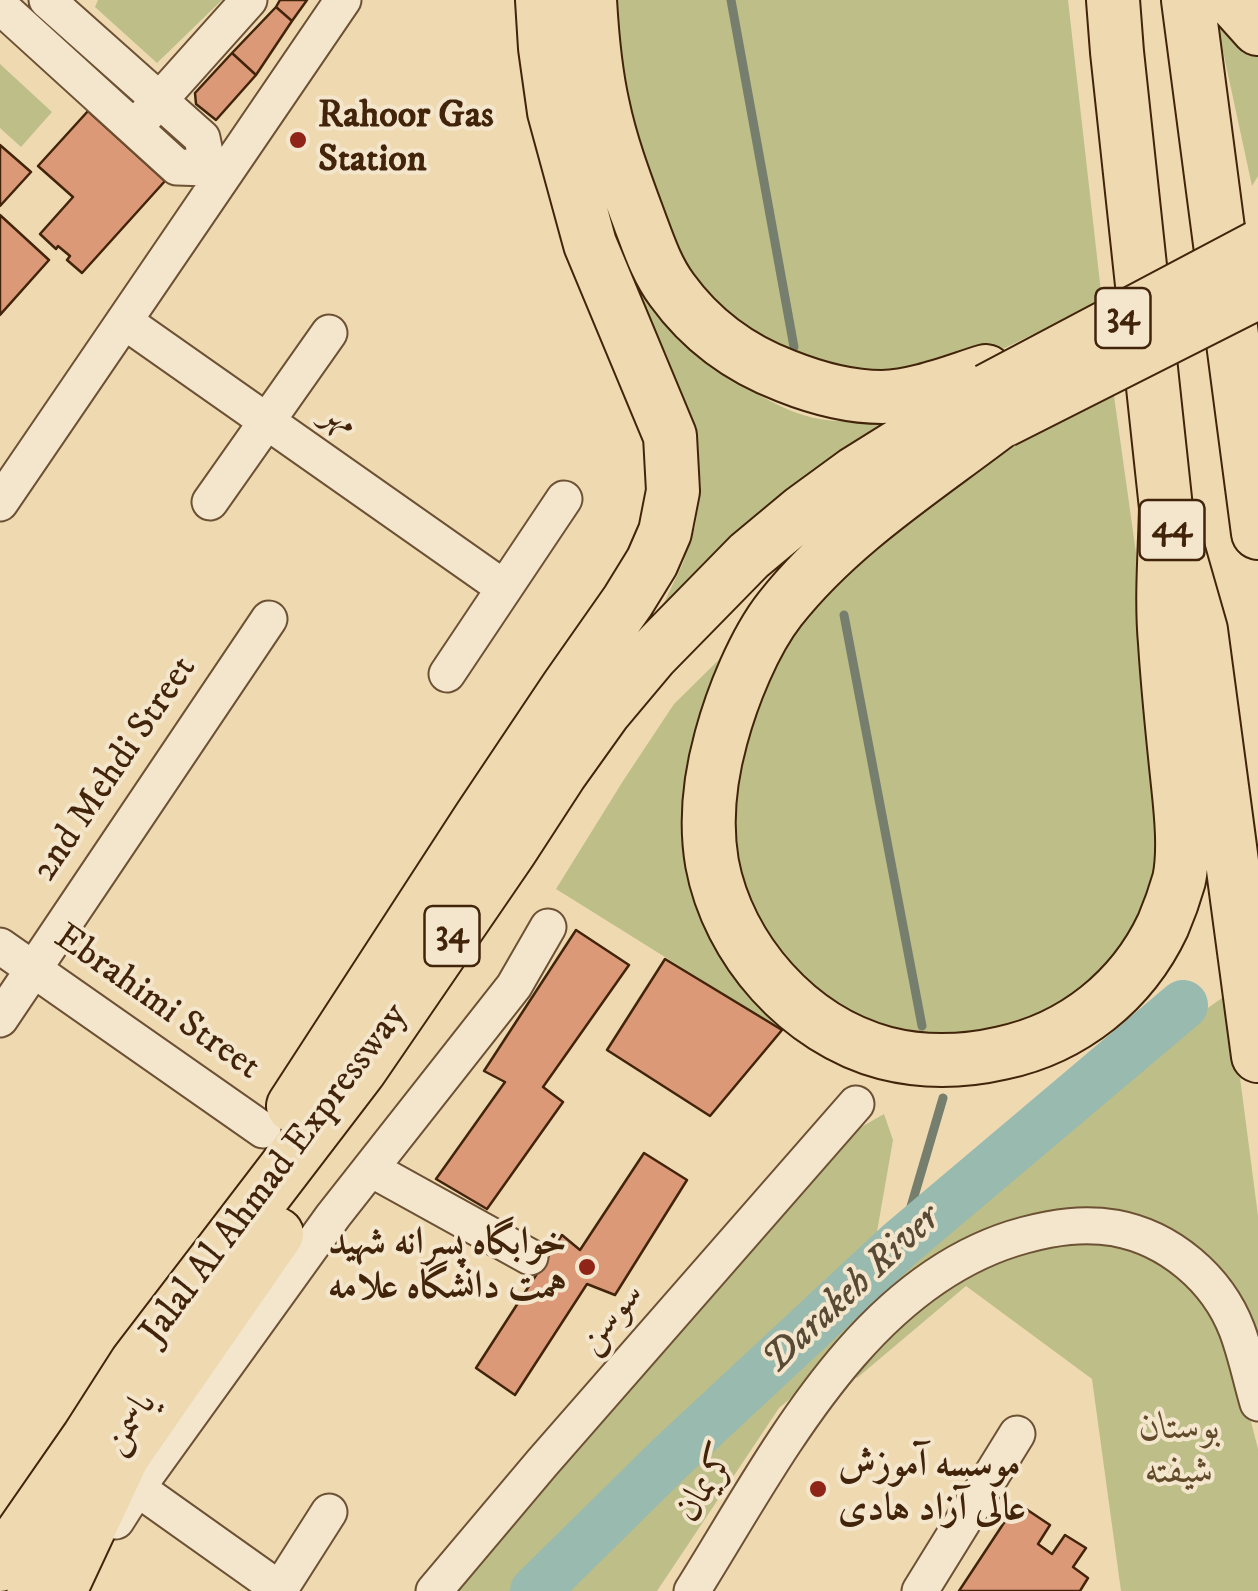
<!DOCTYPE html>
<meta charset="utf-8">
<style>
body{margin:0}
canvas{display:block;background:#eed9b1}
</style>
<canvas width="1258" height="1591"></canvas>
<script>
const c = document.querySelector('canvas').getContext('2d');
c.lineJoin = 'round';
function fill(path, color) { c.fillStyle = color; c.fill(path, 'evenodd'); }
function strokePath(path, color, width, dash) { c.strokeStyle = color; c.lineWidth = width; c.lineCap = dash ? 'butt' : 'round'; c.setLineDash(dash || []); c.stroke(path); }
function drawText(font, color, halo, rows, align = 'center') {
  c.font = font + ' "IM FELL DW Pica",Amiri,serif'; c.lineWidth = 8; c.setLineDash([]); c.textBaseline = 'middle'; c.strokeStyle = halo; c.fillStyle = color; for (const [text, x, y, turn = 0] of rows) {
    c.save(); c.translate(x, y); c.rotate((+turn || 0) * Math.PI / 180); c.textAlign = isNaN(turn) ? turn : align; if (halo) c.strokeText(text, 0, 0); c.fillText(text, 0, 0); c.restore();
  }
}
const green = new Path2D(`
 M98,0h124l-65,63 -62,-56z
 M576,0l119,349c30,26 84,64 125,70 23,4 49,1 72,1l-128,96 -101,89 20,-42 12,-36 6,-40 -4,-39 -7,-33 -24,-61 -48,-93 -16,-43z
 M605,0h463l34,301 -122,59 -86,21 -144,-36 -86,-94z
 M1212,0l46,49v127l-6,10z
 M0,64l52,48 -31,35 -21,-19z
 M1113,389l33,235 23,206 -26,104 -95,89 -140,22 -128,-70 -60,-134 52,-195 149,-152z
 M739,640l-32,70 49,286 26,34 -226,-141 67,-108 51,-77z
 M1229,993l29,223v148l-80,-118 -150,-20 -224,161 -25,21 -122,183h-104l252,-241 75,-67 308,-261z
 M884,1114l9,26 -18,103 -105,105 -72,60 -186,183h-55l201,-241 198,-220z
 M1075,1233l85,20 59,65 19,53 20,78v142h-137l-29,-212 -126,-93 -109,92 -8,-9 85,-85z`);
const stream = new Path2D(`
 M731,0l63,347
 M844,615l78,411
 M900,1244l43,-146`);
const river = new Path2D(`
 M535,1591l135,-133 230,-214 283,-239`);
const building = new Path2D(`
 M280,0h27l-15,21 -16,-14z
 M276,7l16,14 -36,54 -24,-22z
 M232,53l24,22 -40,45 -20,-16 -1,-11z
 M88,111l77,70 -83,92 -15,-13 3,-4 -12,-10 -2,3 -16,-15 33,-37 -35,-31z
 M0,145l31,27 -31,34z
 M0,215l49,45 -49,55z
 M576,930l53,35 -86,122 20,15 -76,107 -51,-30 69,-97 -21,-11z
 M665,959l117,71 -72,86 -103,-66z
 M644,1153l43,27 -72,115 -28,-11 -72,111 -39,-27 86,-133 18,15z
 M1017,1503l33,22 -12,19 14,10 13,-19 21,13 -13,19 15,11 -8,13h-121z`);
const minor = new Path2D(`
 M47,0l155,138 6,30 13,11
 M0,6l177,161 31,1
 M146,115l103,-115
 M124,321l380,267
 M210,502l119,-169
 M0,503l343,-503
 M447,674l117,-175
 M0,946l263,184
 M0,1019l269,-400
 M380,1174l150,83
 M137,1488l145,103
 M118,1518l-2,3 21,-33 196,-272 181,-230 34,-59
 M280,1589l49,-77
 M434,1591l108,-128 314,-359
 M692,1591c83,-132 171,-313 333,-356 30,-8 58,-12 90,-7 54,10 102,50 122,102 9,24 14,49 21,73
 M920,1591l97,-157`);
const major = new Path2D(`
 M30,1591l40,-61`);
const highway = new Path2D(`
 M590,0c2,35 5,71 13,106 8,39 23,78 37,116 9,24 17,48 32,68 29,40 69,69 114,86 30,12 64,21 96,21 35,-1 71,-16 104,-26
 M1113,0l4,52 49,456 35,122 57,426
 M1188,0l70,533
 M1232,0l26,29
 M997,424c-75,57 -158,110 -217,185 -26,33 -48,88 -59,129 -11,40 -16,84 -9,125 16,87 87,167 173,190 39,10 78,9 117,0 71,-15 130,-62 161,-128 6,-14 12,-31 16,-45 6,-28 2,-67 -1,-95 -5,-47 -10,-95 -13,-142 -4,-45 0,-90 1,-135
 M293,1106l187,-288 87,-130 61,-87 24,-39 13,-30 8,-41 -3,-55 -80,-192 -36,-132 -9,-64 -3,-48
 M0,1565l88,-127 48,-75 224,-293 150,-219 50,-77 45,-63 47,-56 97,-99 54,-45 52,-38 133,-83
 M60,1591l63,-135 154,-222`);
const highwayBridge = new Path2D(`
 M988,390l270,-143
 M1003,421l255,-129`);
const markers = [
 [298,140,10,"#8f2418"],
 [587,1267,10,"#8f2418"],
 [818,1489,10,"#8f2418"]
];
const shields = [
 [1123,318,55],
 [1172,530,65],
 [452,936,55]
];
const shieldNames = [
 ["34",1123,318],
 ["44",1172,530],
 ["34",452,936]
];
const poiNames = [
 ["Rahoor Gas",318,118],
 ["Station",318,162],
 ["خوابگاه پسرانه شهید",567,1245,"right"],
 ["همت دانشگاه علامه",567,1289,"right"],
 ["موسسه آموزش",838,1467],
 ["عالی آزاد هادی",838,1511]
];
const streetNames = [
 ["مهر",339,420,35],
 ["2nd Mehdi Street",116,770,-56],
 ["Ebrahimi Street",156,1004,35],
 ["Jalal Al Ahmad Expressway",276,1175,-53],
 ["سوسن",612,1319,-49],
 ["یاسمن",131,1424,-54],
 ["کریمان",708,1485,-58]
];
const parkNames = [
 ["بوستان",1180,1430],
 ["شیفته",1180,1474]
];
const waterNames = [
 ["Darakeh River",853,1291,-43]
];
fill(green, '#bebe88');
strokePath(stream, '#767e6d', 9);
strokePath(river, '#99baaf', 50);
fill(building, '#db9978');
strokePath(building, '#42240b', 2.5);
strokePath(minor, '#6d5134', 39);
strokePath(major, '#42240b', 49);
strokePath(highway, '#42240b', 56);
strokePath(minor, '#f4e6cc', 35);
strokePath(major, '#eed9b1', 45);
strokePath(highway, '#eed9b1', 52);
strokePath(highwayBridge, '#42240b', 56, []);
strokePath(highwayBridge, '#eed9b1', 52);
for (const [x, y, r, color] of markers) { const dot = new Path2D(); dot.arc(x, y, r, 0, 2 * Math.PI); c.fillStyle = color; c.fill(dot); strokePath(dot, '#f4e6cc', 4); }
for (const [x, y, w] of shields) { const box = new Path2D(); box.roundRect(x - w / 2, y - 30, w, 60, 8); c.fillStyle = '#f4e6cc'; c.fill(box); strokePath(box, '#42240b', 2.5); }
drawText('bold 35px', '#42240b', null, shieldNames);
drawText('bold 38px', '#42240b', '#f4e6cc', poiNames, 'left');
drawText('38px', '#42240b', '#f4e6cc', streetNames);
drawText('italic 38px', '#614a2a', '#f4e6cc', parkNames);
drawText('italic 40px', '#584a34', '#f4e6cc', waterNames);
</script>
